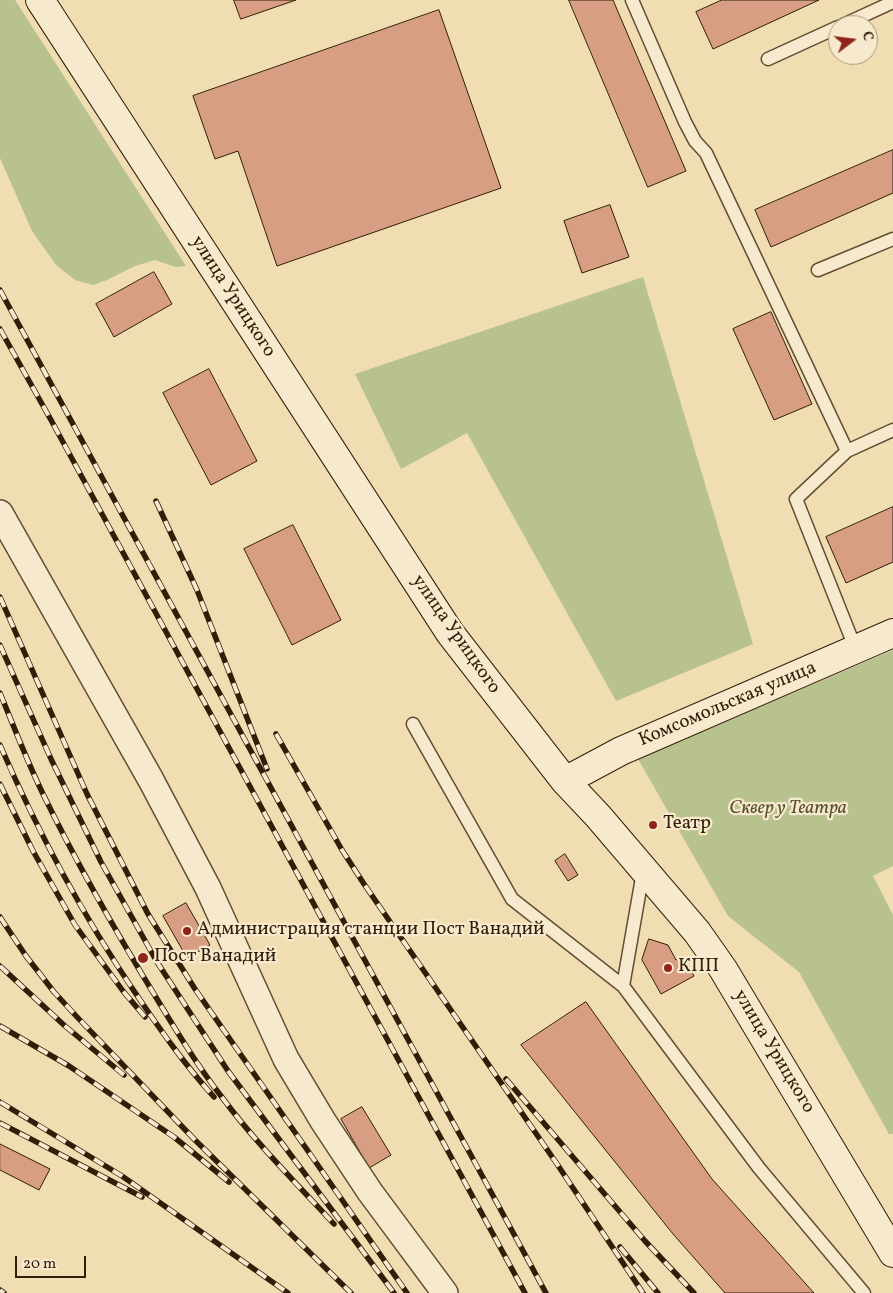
<!DOCTYPE html>
<meta charset="utf-8">
<style>
body{margin:0}
#map{position:relative;width:893px;height:1293px;overflow:hidden;background:#f1ddb2;font-family:Vollkorn,serif}
canvas{display:block}
.north{position:absolute;left:828px;top:15px;width:50px;height:50px;box-sizing:border-box;background:#f6e9cd;border:1px solid #a7987f;border-radius:50%;rotate:75deg;font-size:14px;font-weight:700;line-height:20px;text-align:center;color:#311e09}
.north::after{content:'';display:block;margin:auto;width:18px;height:22px;background:#8f2418;clip-path:polygon(50% 0,100% 100%,50% 72%,0 100%)}
.scale{position:absolute;left:15px;top:1256px;width:71px;height:22px;box-sizing:border-box;border:2px solid #311e09;border-top:0;padding-left:6px;font-size:15px;line-height:18px;white-space:nowrap;color:#311e09;-webkit-text-stroke:4px #f6e9cd;paint-order:stroke}
</style>
<div id="map">
<canvas width="893" height="1293"></canvas>
<div class="north">С</div>
<div class="scale">20 m</div>
</div>
<script>
const c = document.querySelector('canvas').getContext('2d');
c.lineJoin = 'round';
function fill(path, color) { c.fillStyle = color; c.fill(path, 'evenodd'); }
function strokePath(path, color, width, dash) { c.strokeStyle = color; c.lineWidth = width; c.lineCap = dash ? 'butt' : 'round'; c.setLineDash(dash || []); c.stroke(path); }
function drawText(font, color, halo, rows, align = 'center') {
  c.font = font + ' Vollkorn,serif'; c.lineWidth = 4.5; c.setLineDash([]); c.textBaseline = 'middle'; c.strokeStyle = halo; c.fillStyle = color; for (const [text, x, y, turn = 0] of rows) {
    c.save(); c.translate(x, y); c.rotate((+turn || 0) * Math.PI / 180); c.textAlign = isNaN(turn) ? turn : align; if (halo) c.strokeText(text, 0, 0); c.fillText(text, 0, 0); c.restore();
  }
}
const green = new Path2D(`
 M0,0h15l171,266 -10,1 -21,-7 -20,6 -28,14 -14,5 -18,-5 -19,-15 -24,-34 -32,-73z
 M643,277l110,367 -137,57 -149,-268 -66,36 -46,-95z
 M893,650v216l-20,10 20,39v219h-4l-90,-162 -71,-56 -90,-157z`);
const building = new Path2D(`
 M234,0h62l-55,19z
 M569,0h44l73,171 -38,16z
 M722,0h97l-106,49 -17,-37z
 M439,10l62,178 -224,78 -39,-115 -23,8 -22,-63z
 M893,150v43l-122,54 -16,-37z
 M610,205l19,52 -47,16 -18,-52z
 M154,272l18,32 -58,33 -18,-33z
 M771,312l41,92 -38,16 -41,-91z
 M209,369l48,92 -46,24 -48,-92z
 M893,507v55l-47,21 -20,-46z
 M293,525l48,95 -49,25 -48,-96z
 M565,854l13,21 -10,6 -13,-20z
 M186,903l24,42 -23,13 -24,-42z
 M649,939l19,6 8,15 7,-4 11,20 -33,18 -19,-34z
 M586,1002l126,177 102,114h-89l-52,-59 -152,-189z
 M362,1107l29,48 -22,13 -28,-49z
 M0,1144l50,25 -11,21 -39,-20z`);
const lane = new Path2D(`
 M632,0l53,122 10,19 11,12 141,298 46,-21
 M843,25l50,-23
 M768,59l70,-32
 M818,270l75,-31
 M847,451l-51,48 60,151
 M413,724l99,175 111,87 136,182 105,125
 M623,986l20,-114`);
const street = new Path2D(`
 M0,513l151,267 57,108 78,171 37,62 47,71 75,101`);
const secondary = new Path2D(`
 M40,0l410,633 115,148 33,35 99,116 26,37 170,284
 M565,781l56,-30 272,-118`);
const rail = new Path2D(`
 M0,290l546,1003
 M0,329l51,91 474,873
 M156,501l41,89 70,179
 M0,597l87,197 61,120 47,75 212,304
 M0,645l51,114 50,103 56,100 71,109 166,222
 M0,693c14,34 27,68 43,101 34,70 73,138 114,205 20,33 40,66 64,97 34,46 74,86 113,128
 M276,734l66,116 22,34 191,277 88,132
 M0,745c37,85 82,169 134,246 25,37 50,73 80,106
 M0,784l33,67 42,74 48,66 22,26
 M0,917l26,39 28,36 24,26 117,122 156,153
 M0,966l65,60 59,49
 M0,1026l69,40 105,71 55,45
 M506,1079l139,162 49,52
 M0,1102l122,74 166,117
 M0,1123l142,74
 M620,1247l38,46
 M0,1290l4,3`);
const markers = [
 [653,825,5,"#8f2418"],
 [187,931,5,"#8f2418"],
 [143,958,6,"#8f2418"],
 [668,968,5,"#8f2418"]
];
const streetNames = [
 ["улица Урицкого",232,297,57],
 ["улица Урицкого",455,635,55],
 ["Комсомольская улица",728,705,-23],
 ["улица Урицкого",773,1052,59]
];
const parkNames = [
 ["Сквер у Театра",788,810]
];
const poiNames = [
 ["Театр",663,825],
 ["Администрация станции Пост Ванадий",197,931],
 ["Пост Ванадий",154,958],
 ["КПП",678,968]
];
fill(green, '#b7c28f');
fill(building, '#d79e83');
strokePath(building, '#311e09', 1);
strokePath(lane, '#614e33', 15);
strokePath(street, '#614e33', 28);
strokePath(secondary, '#311e09', 30);
strokePath(lane, '#f6e9cd', 12);
strokePath(street, '#f6e9cd', 25);
strokePath(secondary, '#f6e9cd', 28);
strokePath(rail, '#311e09', 5.5);
strokePath(rail, '#f6e9cd', 4, [11]);
for (const [x, y, r, color] of markers) { const dot = new Path2D(); dot.arc(x, y, r, 0, 2 * Math.PI); c.fillStyle = color; c.fill(dot); strokePath(dot, '#f6e9cd', 2); }
drawText('19px', '#311e09', '#f6e9cd', streetNames);
drawText('italic 19px', '#594f31', '#f6e9cd', parkNames);
drawText('19px', '#311e09', '#f6e9cd', poiNames, 'left');
</script>
